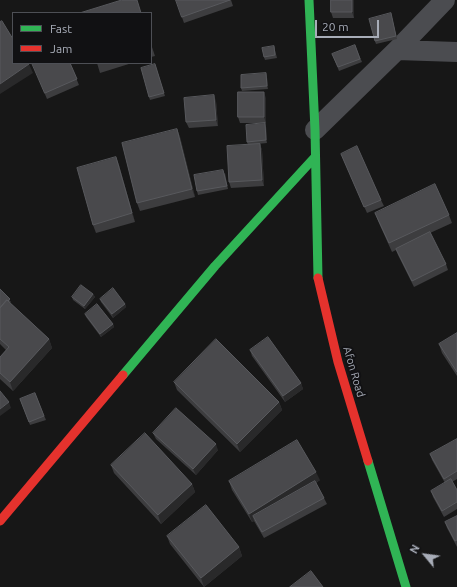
<!DOCTYPE html>
<style>
body{margin:0}
#map{position:relative;width:457px;height:587px;overflow:hidden;background:#171717;font-family:Ubuntu,sans-serif}
canvas{display:block}
.legend{position:absolute;left:12px;top:12px;width:140px;height:52px;box-sizing:border-box;background:#111113;border:1px solid #4d4f55;margin:0;padding:5px 7px;list-style:none;font-size:12px;color:#a8adb8}
.legend li{display:flex;align-items:center;gap:8px;height:20px}
.legend b{width:20px;border:1px solid #4d4f55}
.north{position:absolute;left:405px;top:535px;width:40px;height:40px;-webkit-text-stroke:3px #111113;paint-order:stroke;rotate:299deg;font-size:11px;font-weight:700;line-height:16px;text-align:center;color:#a8adb8}
.north::after{content:'';display:block;margin:auto;width:14px;height:18px;background:#a8adb8;clip-path:polygon(50% 0,100% 100%,50% 72%,0 100%)}
.scale{position:absolute;left:315px;top:20px;width:64px;height:18px;box-sizing:border-box;border:2px solid #a8adb8;border-top:0;padding-left:5px;font-size:12px;line-height:14px;white-space:nowrap;color:#a8adb8;-webkit-text-stroke:3px #111113;paint-order:stroke}
</style>
<div id="map">
<canvas width="457" height="587"></canvas>
<ul class="legend">
<li><b style="height:5px;background:#30b455"></b>Fast</li>
<li><b style="height:5px;background:#e5322d"></b>Jam</li>
</ul>
<div class="north">N</div>
<div class="scale">20 m</div>
</div>
<script>
const c = document.querySelector('canvas').getContext('2d');
c.lineJoin = 'round';
function strokePath(path, color, width, dash) { c.strokeStyle = color; c.lineWidth = width; c.lineCap = dash ? 'butt' : 'round'; c.setLineDash(dash || []); c.stroke(path); }
function fill(path, color) { c.fillStyle = color; c.fill(path, 'evenodd'); }
function drawText(font, color, halo, rows, align = 'center') {
  c.font = font + ' Ubuntu,sans-serif'; c.lineWidth = 4; c.setLineDash([]); c.textBaseline = 'middle'; c.strokeStyle = halo; c.fillStyle = color; for (const [text, x, y, turn = 0] of rows) {
    c.save(); c.translate(x, y); c.rotate((+turn || 0) * Math.PI / 180); c.textAlign = isNaN(turn) ? turn : align; if (halo) c.strokeText(text, 0, 0); c.fillText(text, 0, 0); c.restore();
  }
}
const street = new Path2D(`
 M397,50l60,2
 M315,130l82,-80 48,-50`);
const fast = new Path2D(`
 M309,0l6,130 3,148
 M123,375l92,-109 100,-109
 M368,461l38,126`);
const jam = new Path2D(`
 M318,278l20,84 30,99
 M0,521l123,-146`);
const wall = new Path2D(`
 M176,0h55l2,6 -49,17z
 M354,0v18h-21l-2,-6z
 M391,13l6,26 -21,5 -1,-3z
 M151,44l4,12 -4,1z
 M355,45l7,17 -23,9 -7,-17z
 M274,46l3,12 -12,2 -1,-3z
 M32,63h38l9,22 -32,14z
 M97,63h35l-32,10z
 M155,64l10,32 -15,4 -1,-3z
 M266,73l1,4 1,12 -26,2 -1,-3z
 M266,98v25h-26l-2,-6z
 M216,101l2,25 -29,2 -3,-6z
 M266,126l1,17 -10,1h3l2,6 2,36 -33,2 -2,-6 19,-37 -1,-3z
 M177,129l3,8 15,60 -55,14 -3,-8z
 M341,154l40,46 3,6 -17,7z
 M116,157l3,8 16,57 -39,11 -3,-8z
 M225,173l3,16 -30,6 -1,-4z
 M375,213l74,2 3,8 -22,10 16,31 2,6 -34,17 -16,-32 -2,-5 -4,2 -14,-31z
 M0,289l11,13 -1,1 39,36 3,9 -39,43 -13,-12v-22l6,-7 -6,-6z
 M93,294l2,3 -10,12 -12,-9 -1,-3z
 M100,299l25,5 1,3 -13,11 -12,-16z
 M85,314l28,10 1,3 -13,10 -15,-20z
 M457,333v43l-15,-23 -3,-9z
 M250,350l51,33 2,6 -18,13 -33,-46z
 M174,382l105,20 3,8 -42,42 -63,-62z
 M35,393l11,27 -16,5 -10,-26z
 M153,433l65,17 -22,25 -40,-36z
 M457,439v40l-5,3 5,8v19l-13,8 -11,-20 -2,-6 14,-8 -13,-23 -2,-6z
 M111,465l81,19 3,8 -34,32 -47,-51z
 M320,480l-4,3 8,15 3,6 -63,34 -10,-17 -2,1 -20,-32 -3,-9z
 M457,516v31l-10,-19 -2,-6z
 M167,536l72,11 3,9 -38,31 -34,-43z`);
const shadedWall = new Path2D(`
 M352,0h2v18l-2,-6z
 M29,64l4,9 -33,21v-10z
 M266,73l1,4 1,12 -1,-3z
 M264,92l2,6v25l-2,-6z
 M214,95l2,6 2,25 -2,-6z
 M265,123l1,3 1,17 -1,-3z
 M177,129l3,8 15,60 -3,-8z
 M260,144l2,6 2,36 -2,-6z
 M116,157l3,8 16,57 -3,-9z
 M93,294l2,3 -10,12 -1,-3z
 M125,304l1,3 -13,11 -1,-4z
 M113,324l1,3 -13,10 -1,-3z
 M49,339l3,9 -39,43 -3,-9z
 M301,383l2,6 -18,13 -2,-6z
 M9,402l2,6 -11,8v-7z
 M279,402l3,8 -42,42 -3,-8z
 M216,444l2,6 -22,25 -3,-6z
 M316,472l4,8 -65,40 -2,-4 1,5 -2,1 -3,-8z
 M192,484l3,8 -34,32 -3,-9z
 M239,547l3,9 -38,31 -3,-9z`);
const building = new Path2D(`
 M122,0h15l4,13h-61z
 M176,0h54l-48,17z
 M331,0h21v12h-21z
 M391,13l5,23 -21,5 -6,-22z
 M2,21l11,18v24h16v1l-29,20v-62z
 M355,45l5,14 -22,8 -6,-13z
 M274,46l1,9 -11,2 -2,-9z
 M32,63h38l7,16 -32,14z
 M155,64l9,29 -15,4 -8,-29z
 M266,73l1,13 -26,2v-13z
 M238,92h26v25h-26z
 M214,95l2,25 -30,2 -2,-24z
 M265,123l1,17 -19,2 -1,-17z
 M177,129l15,60 -55,14 -15,-60z
 M260,144l2,36 -33,2 -2,-36z
 M357,146l24,54 -17,7 -23,-53z
 M116,157l16,56 -39,12 -16,-57z
 M223,170l4,16 -30,5 -3,-16z
 M435,184l14,31 -60,28 -14,-30z
 M430,232l16,32 -34,17 -16,-32z
 M81,285l12,9 -9,12 -12,-9z
 M113,288l12,16 -13,10 -12,-15z
 M0,289l10,10 -2,2 -1,-1 -7,8z
 M7,300l42,39 -39,43 -10,-9v-16l9,-10 -9,-8v-31z
 M97,304l16,20 -13,10 -15,-20z
 M457,333v39l-18,-28z
 M268,337l33,46 -18,13 -33,-46z
 M216,339l63,63 -42,42 -63,-62z
 M0,391l9,11 -9,7z
 M35,393l9,23 -15,6 -9,-23z
 M176,408l40,36 -23,25 -40,-36z
 M145,433l47,51 -34,31 -47,-50z
 M457,439v32l-13,8 -14,-25z
 M297,440l19,32 -67,42 -20,-33z
 M451,479l6,11v12l-15,9 -11,-20z
 M315,481l9,17 -62,34 -9,-16z
 M206,505l33,42 -38,31 -34,-42z
 M457,516v24l-2,1 -10,-19z
 M311,571l12,16h-33z`);
const streetNames = [
 ["Afon Road",354,372,74]
];
strokePath(street, '#4b4c50', 20);
strokePath(fast, '#30b455', 9);
strokePath(jam, '#e5322d', 9);
fill(wall, '#3d3d3f');
fill(shadedWall, '#29292a');
fill(building, '#49494c');
strokePath(building, '#58595d', 1);
drawText('11px', '#a8adb8', '#111113', streetNames);
</script>
